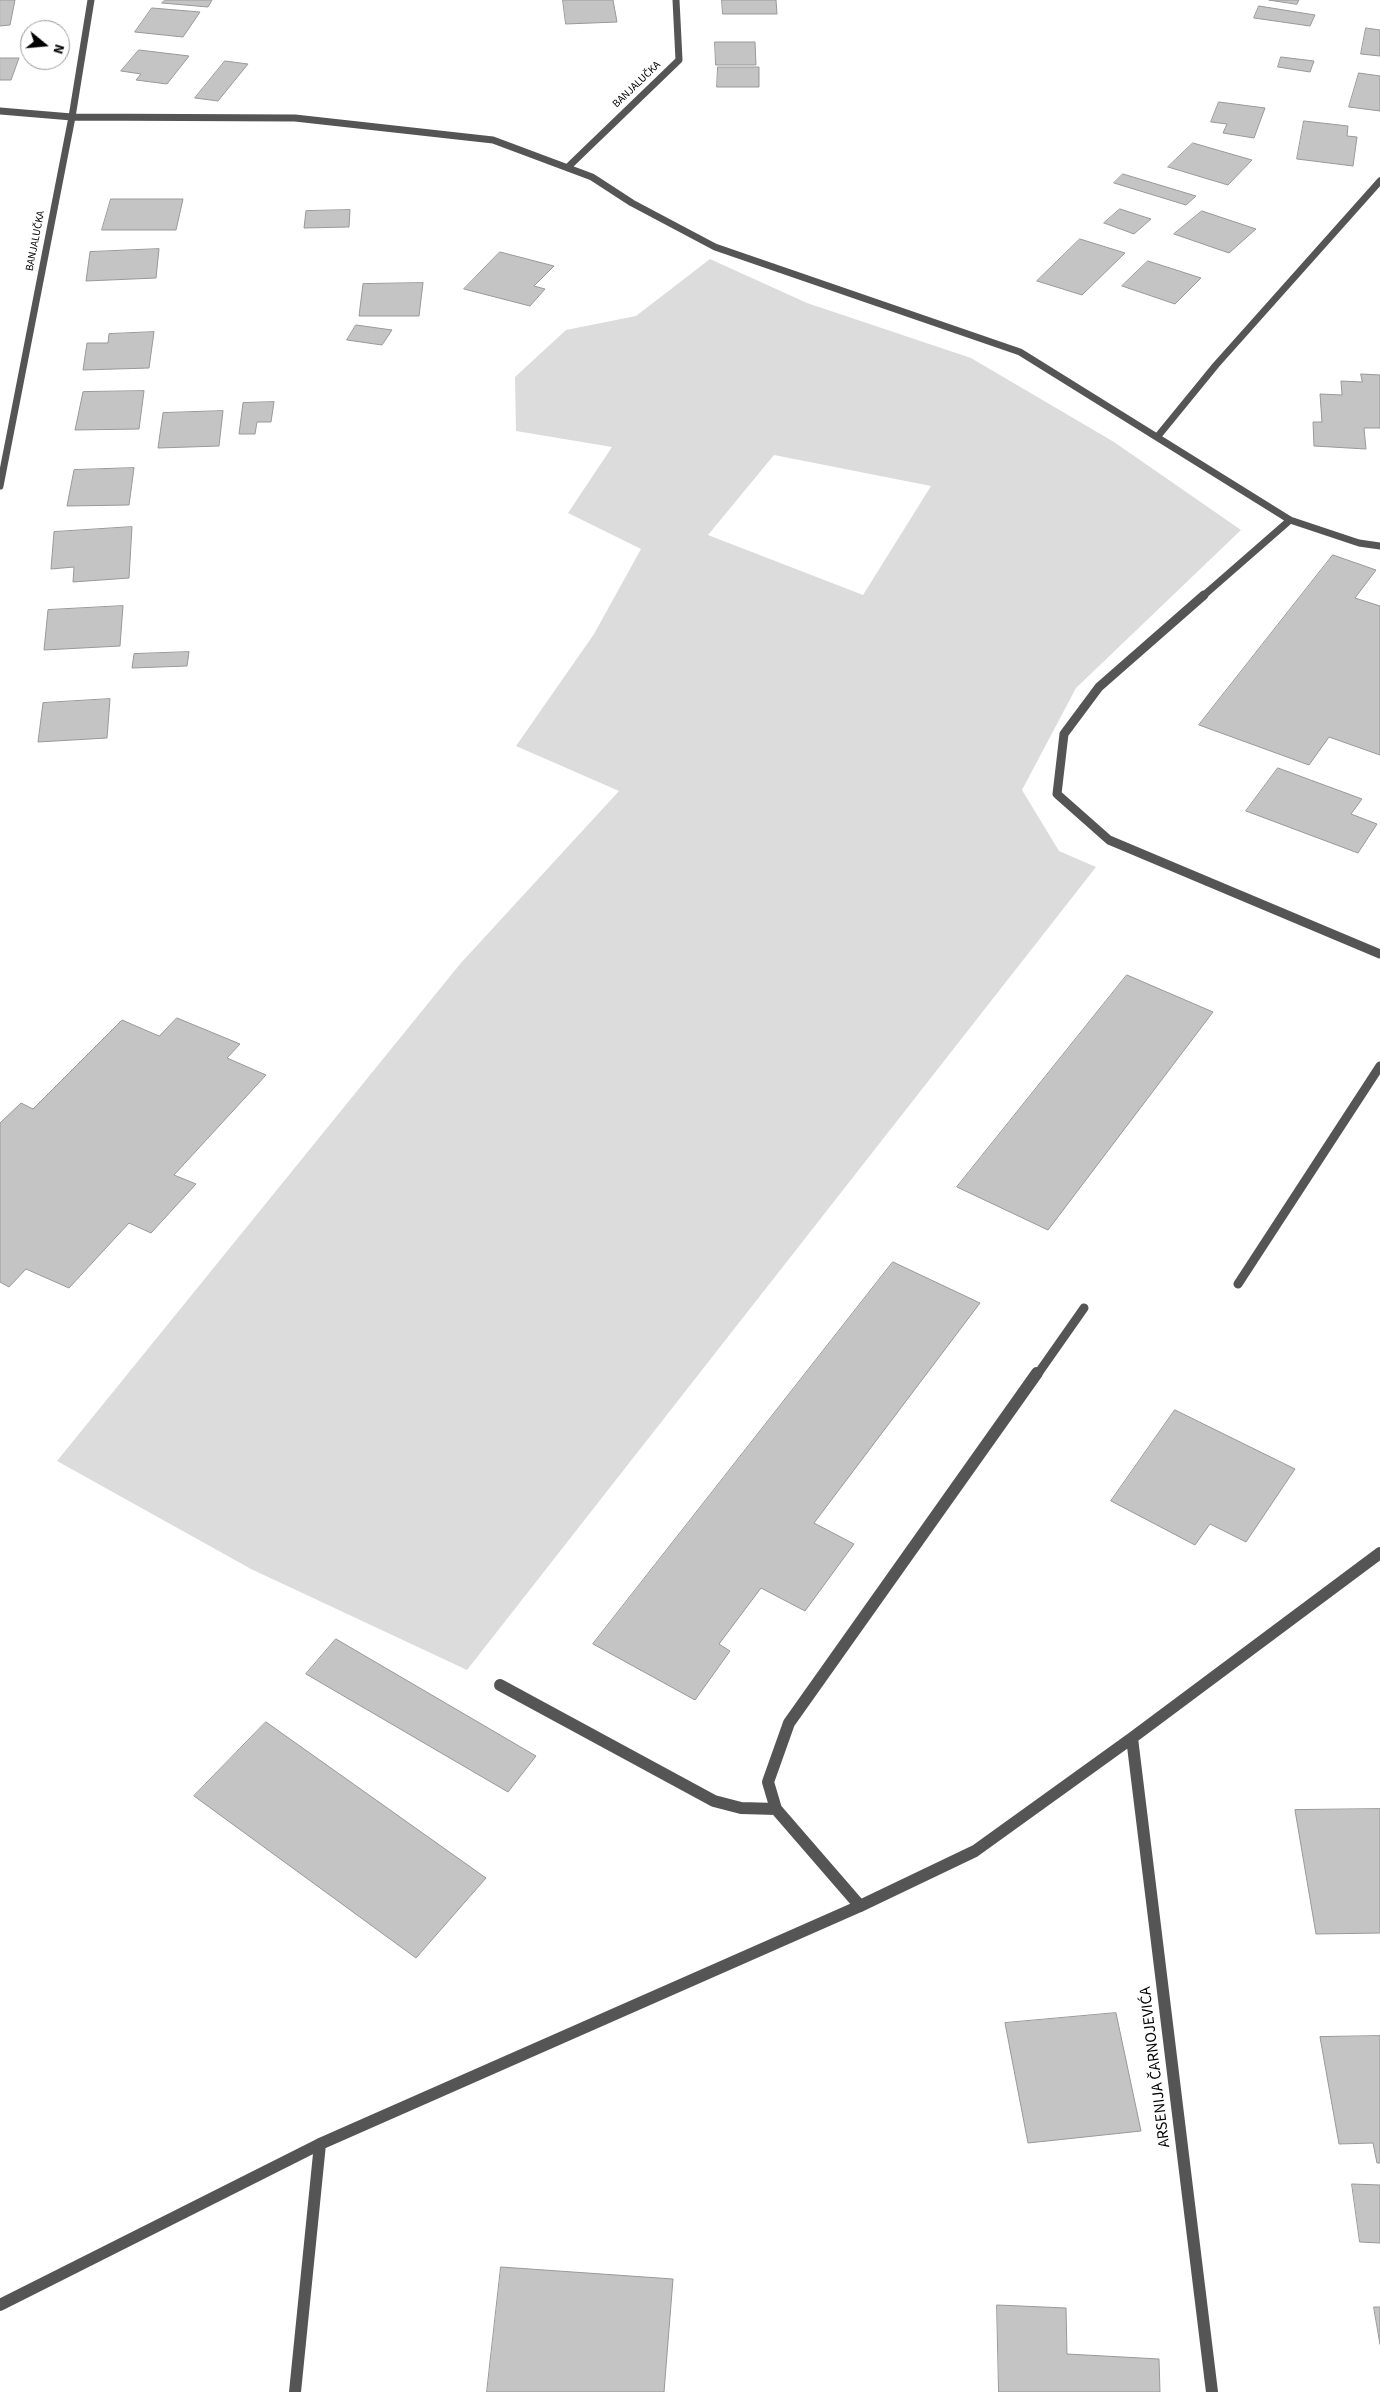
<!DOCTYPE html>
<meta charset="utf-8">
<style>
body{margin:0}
#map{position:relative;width:1380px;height:2392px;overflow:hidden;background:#fff;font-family:"Source Sans 3",sans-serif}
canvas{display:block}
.north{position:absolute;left:20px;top:20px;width:50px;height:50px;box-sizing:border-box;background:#fff;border:1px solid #999;border-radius:50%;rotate:107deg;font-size:14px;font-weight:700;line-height:20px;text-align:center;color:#000}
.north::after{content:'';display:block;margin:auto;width:18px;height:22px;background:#000;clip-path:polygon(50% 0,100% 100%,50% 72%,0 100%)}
</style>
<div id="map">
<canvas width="1380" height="2392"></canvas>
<div class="north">N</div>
</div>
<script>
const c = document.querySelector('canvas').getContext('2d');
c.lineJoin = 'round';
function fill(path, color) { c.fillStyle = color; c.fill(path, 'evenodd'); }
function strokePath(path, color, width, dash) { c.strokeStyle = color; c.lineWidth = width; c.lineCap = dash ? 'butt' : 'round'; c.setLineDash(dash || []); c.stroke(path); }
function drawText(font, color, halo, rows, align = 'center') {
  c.font = font + ' "Source Sans 3",sans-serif'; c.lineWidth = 4; c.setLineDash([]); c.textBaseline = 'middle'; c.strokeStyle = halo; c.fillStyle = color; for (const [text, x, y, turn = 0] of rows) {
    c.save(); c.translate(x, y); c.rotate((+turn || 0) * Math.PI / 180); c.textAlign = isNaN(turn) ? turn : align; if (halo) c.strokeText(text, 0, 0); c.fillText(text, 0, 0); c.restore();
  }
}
const green = new Path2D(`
 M710,259l97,44 164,55 143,84 127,88 -165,158 -54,102 37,61 37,16 -629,803 -216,-101 -194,-108 403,-497 159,-173 -103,-45 78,-112 47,-85 -73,-36 44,-66 -96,-16 -1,-54 51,-47 70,-14zM774,455l157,31 -68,109 -155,-60z`);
const building = new Path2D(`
 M0,0h15l-5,25 -10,1z
 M165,0h47l-4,7 -46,-4z
 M563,0h50l4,22 -51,2z
 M722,0h54l1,14h-54z
 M1269,0h30l-2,4z
 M1259,6l56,9 -5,11 -56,-8z
 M152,8l48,4 -17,25 -48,-5z
 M1366,28l14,2v26l-19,-2z
 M715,42h40l1,23h-40z
 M139,50l50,6 -22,28 -31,-4 5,-6 -20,-3z
 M1281,57l33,4 -4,11 -32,-5z
 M0,58h19l-8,22h-11z
 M225,61l23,3 -30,37 -23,-3z
 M718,67h41v20h-42z
 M1359,73l21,3v35l-31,-4z
 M1219,102l46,6 -11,30 -31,-5 4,-9 -16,-2z
 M1304,121l44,5 -1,10 10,1 -4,29 -56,-7z
 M1193,143l59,17 -24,25 -60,-18z
 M1123,174l73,22 -10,9 -72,-22z
 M111,199h72l-7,31h-74z
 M1120,209l31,10 -17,15 -30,-11z
 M350,210l-1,17 -45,1 2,-17z
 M1202,211l54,18 -27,24 -55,-19z
 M1080,239l45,14 -43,42 -45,-14z
 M159,249l-3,29 -70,3 4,-29z
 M500,252l54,14 -20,20 11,3 -15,17 -66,-17z
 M1148,261l53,17 -26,26 -53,-18z
 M423,283l-4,33h-60l4,-32z
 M356,325l36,5 -10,15 -35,-5z
 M154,332l-5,36 -66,2 4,-27h21l1,-9z
 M1361,374l19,1v53h-16l2,21 -52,-3 -1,-24h9l-2,-28 22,1 -1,-14 21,1z
 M144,391l-5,38 -64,1 8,-38z
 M274,402l-3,20h-14l-2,12h-16l4,-31z
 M223,411l-4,35 -61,2 5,-35z
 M134,468l-5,37 -62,1 7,-36z
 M132,527l-3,51 -56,4 1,-15 -23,2 3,-37z
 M1333,555l43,15 -21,28 25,8v149l-51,-18 -20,28 -110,-40z
 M123,606l-3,40 -76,4 4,-40z
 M189,652l-2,14 -55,2 2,-14z
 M110,699l-3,39 -69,4 5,-39z
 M1278,768l84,31 -11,15 26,10 -19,29 -112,-42z
 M1127,975l86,37 -165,218 -91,-43z
 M177,1018l63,26 -13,14 39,17 -92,100 22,9 -45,49 -22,-10 -60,65 -43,-19 -17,18 -9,-5v-159l21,-20 12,6 89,-89 37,16z
 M893,1262l87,41 -166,220 40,21 -49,67 -44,-23 -42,56 11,7 -35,49 -102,-56z
 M1175,1410l120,59 -49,73 -36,-18 -15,21 -84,-44z
 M336,1639l200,117 -28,36 -202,-118z
 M266,1722l220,156 -70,80 -222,-162z
 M1380,1809v124l-64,1 -21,-124z
 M1116,2013l25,118 -113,12 -23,-120z
 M1380,2036v127h-3l-4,-20 -34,1 -19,-107z
 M1352,2184l28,1v58l-20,-1z
 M501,2267l172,12 -9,113h-177z
 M997,2305l69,3 1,46 92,5 1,33h-161z
 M1374,2307h6v37z`);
const serviceFar1 = new Path2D(`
 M1238,1284l142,-218
 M1037,1375l47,-67`);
const service = new Path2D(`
 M500,1685l214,116 27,7 35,1
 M860,1906l-84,-97 -8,-27 21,-59 248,-350`);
const minorFar2 = new Path2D(`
 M0,111l72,6 223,1 198,22 99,37 40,26 83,44 305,105 270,168 69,23 21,3
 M568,167l111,-107 -3,-60
 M1158,436l58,-71 164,-184
 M0,486l72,-369 19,-117
 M1203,596l87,-76`);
const minorFar1 = new Path2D(`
 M1204,595l-105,92 -35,47 -7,60 52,46 271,114`);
const minor = new Path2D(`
 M1132,1738l80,654
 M0,2305l320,-161 540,-238 115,-55 157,-113 248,-185
 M295,2392l25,-248`);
const farStreetnames = [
 ["BANJALUČKA",637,85,-44],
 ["BANJALUČKA",36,241,-79]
];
const nearStreetnames = [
 ["ARSENIJA ČARNOJEVIĆA",1156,2067,-97]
];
fill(green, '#dcdcdc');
fill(building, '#c4c4c4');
strokePath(building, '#999', 1);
strokePath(serviceFar1, '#555', 9);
strokePath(service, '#555', 12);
strokePath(minorFar2, '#555', 7);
strokePath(minorFar1, '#555', 9);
strokePath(minor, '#555', 12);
drawText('11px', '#000', '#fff', farStreetnames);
drawText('16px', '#000', '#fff', nearStreetnames);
</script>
